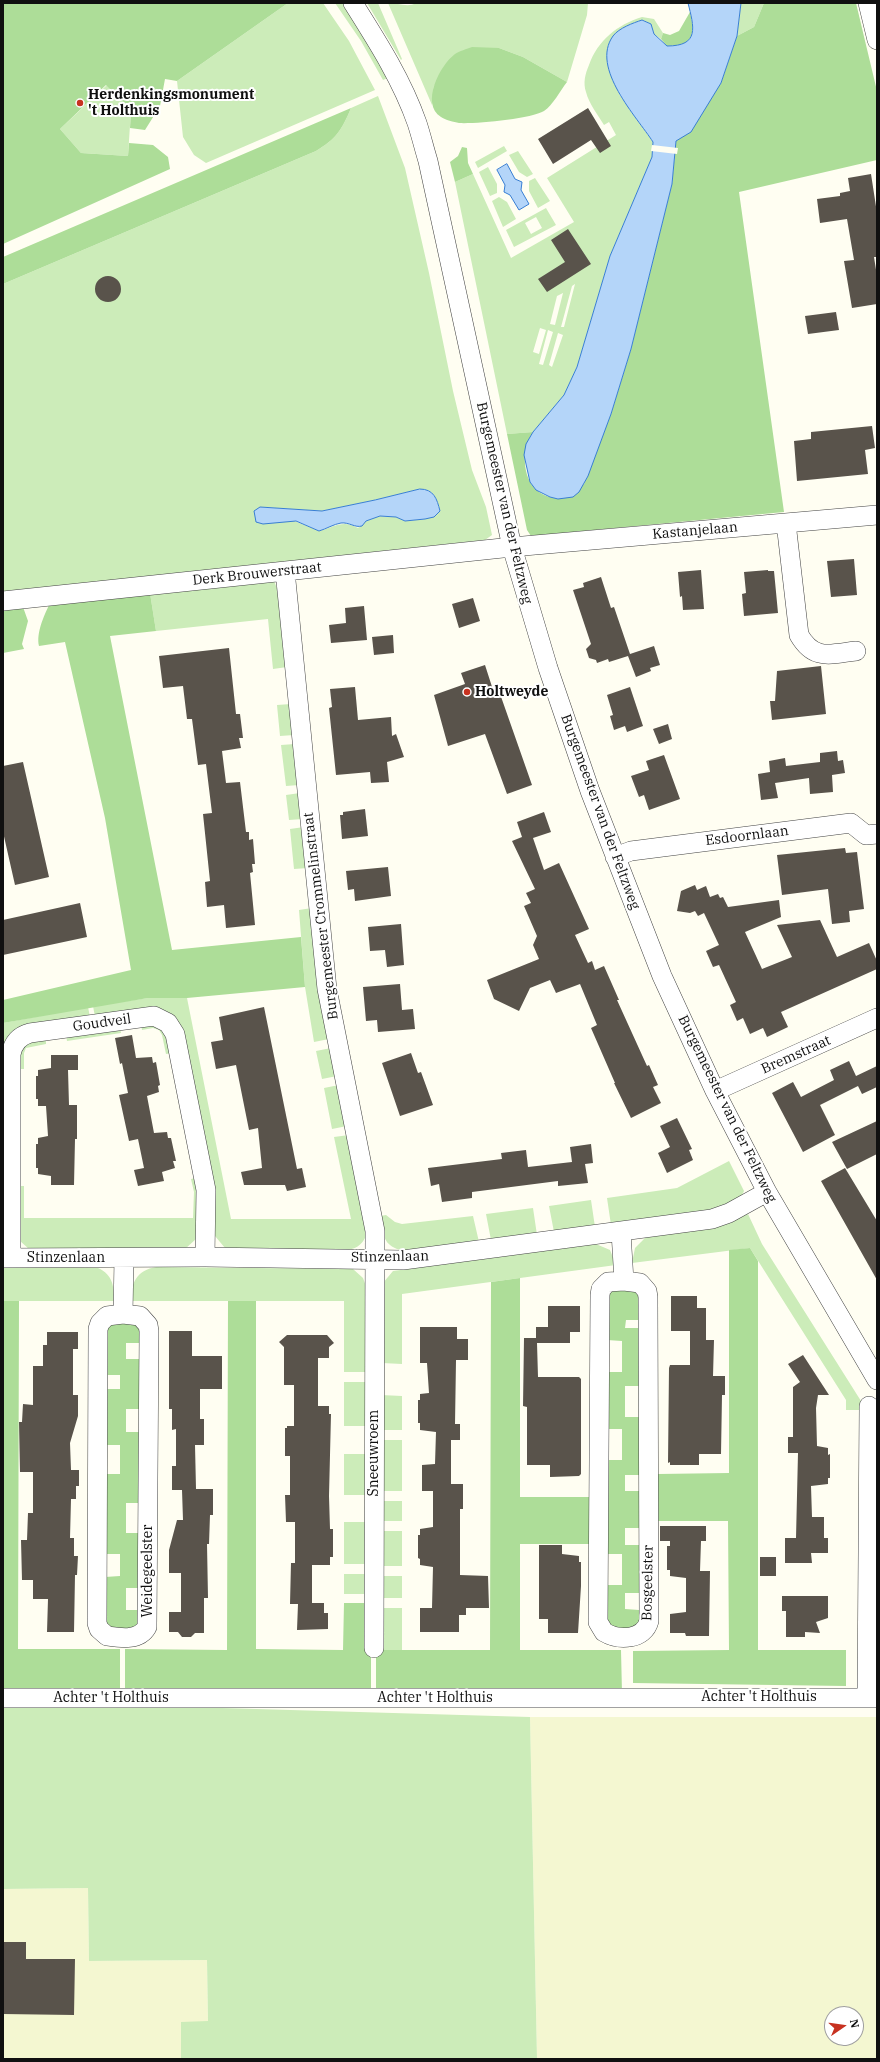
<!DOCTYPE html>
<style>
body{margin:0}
#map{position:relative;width:880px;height:2062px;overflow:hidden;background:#fffef2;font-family:"IBM Plex Serif",serif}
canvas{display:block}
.frame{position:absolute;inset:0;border:4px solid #101010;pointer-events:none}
.north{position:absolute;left:824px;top:2006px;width:40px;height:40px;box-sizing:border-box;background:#fff;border:1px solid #9f9f9f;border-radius:50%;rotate:77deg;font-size:11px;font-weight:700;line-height:16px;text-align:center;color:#101010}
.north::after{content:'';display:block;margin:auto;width:14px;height:18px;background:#c73220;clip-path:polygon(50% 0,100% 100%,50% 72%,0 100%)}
</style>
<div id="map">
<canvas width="880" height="2062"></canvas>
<div class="frame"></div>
<div class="north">N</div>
</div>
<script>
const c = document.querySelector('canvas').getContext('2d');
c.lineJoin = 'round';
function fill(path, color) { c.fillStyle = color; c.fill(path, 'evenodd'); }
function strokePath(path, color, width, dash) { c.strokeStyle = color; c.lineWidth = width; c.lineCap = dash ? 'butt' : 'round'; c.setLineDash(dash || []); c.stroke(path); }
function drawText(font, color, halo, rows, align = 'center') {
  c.font = font + ' "IBM Plex Serif",serif'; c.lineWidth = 4; c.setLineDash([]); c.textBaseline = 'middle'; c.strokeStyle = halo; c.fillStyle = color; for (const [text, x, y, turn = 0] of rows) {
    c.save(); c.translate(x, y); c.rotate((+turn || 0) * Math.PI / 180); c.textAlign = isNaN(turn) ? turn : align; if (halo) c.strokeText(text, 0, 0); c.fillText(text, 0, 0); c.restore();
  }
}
const farmland = new Path2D(`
 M530,1717h347v342h-340zM832,2014h24v24h-24z
 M88,1888l1,73 118,-1 1,62h-27v37h-178v-170z`);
const green = new Path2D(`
 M288,3h35l26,38 26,49 -169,73 -12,-8 -11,-18 -6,-56z
 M335,3h8l45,75 -5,2 -22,-39z
 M367,3h11l24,56 -1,1z
 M388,3c10,0 20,5 28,0h172l-1,12 -20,67 -44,-25 -24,-9 -65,38 -2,19z
 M741,3h23l-10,24 -17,9z
 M642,17l12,2 9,14 -2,6 -7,-5 -3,-10 -8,-4 -12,4 -12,70 34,48 -1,15 -42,99 -33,111 -13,28 -31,37 -26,2 -52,-252 18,-8 38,84 63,-36 -27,-44 69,-43 -7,-13 -5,3c-6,-10 -15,-21 -18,-33 -3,-9 -1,-18 3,-27 9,-25 28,-40 53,-48zM575,284l-11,43h-3l11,-41zM563,293l-8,32 -5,-1 7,-28zM540,328l6,2 -7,24 -6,-2zM548,330l5,2 -10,33 -4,-1zM558,333l5,2 -11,32 -3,-2z
 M107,85l24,25 -3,46 -47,-3 -21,-24z
 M378,96l27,72 24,105 24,118 19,79 14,37 6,28 -7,5 -482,52v-308l313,-133c20,-12 26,-21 35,-43zM420,489c14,0 17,10 20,22l-15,8 -20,2 -9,-4 -16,-1 -14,5 -8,7c-15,-9 -24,-1 -39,3l-59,-24 62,4 53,-11z
 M504,146l3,5 -29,17 -3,-6z
 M518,151l15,23 -6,3 -8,-5 -10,-17z
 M488,167l9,17v9l-7,3 -11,-24z
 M535,178l15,23 -12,7 -9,-17v-10z
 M499,197l8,5 9,17 -13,8 -11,-26z
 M546,208l10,17 -42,22 -8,-17zM536,217l6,11 -11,6 -6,-11z
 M274,581l8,20 5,66 -14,2 -5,-50 -112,12 -6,-38z
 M291,704l3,31 -14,1 -3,-31z
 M295,744l4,41 -13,1 -5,-41z
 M300,793l3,26 -14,1 -3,-25z
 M304,827l4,41 -14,1 -4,-40z
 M312,908l17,131 -15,3 -9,-55 -6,-77z
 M148,998h39l44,221h120l-17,-82 15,-2 18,98c-3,10 -9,15 -19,17l-123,-2 -10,-12 -36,-211 -84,-8 -2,-11z
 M88,1007l2,10 -62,10 -25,54v-58z
 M150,1023l14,5 8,25 -6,1 -4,-19 -3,-5 -6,-2 -11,2 -1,-6z
 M120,1027l1,6 -54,8 -1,-6z
 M46,1038v6l-20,4 -2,5v16h-6l2,-20 2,-4z
 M331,1048l6,28 -15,3 -6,-28z
 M339,1085l8,41 -15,3 -8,-41z
 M729,1161l15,30 -3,6 -24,13 -106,15 -4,-27 70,-10z
 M196,1178l3,13 -3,48 -11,10 -155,1 -11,-10 -1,-54h6v32h169l1,-26 -3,-13z
 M591,1200l4,27 -41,5 -5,-26z
 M533,1208l4,27 -46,5 -5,-26z
 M748,1214l14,30 99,157 -1,9h-14v-10l-96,-152 -118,15 3,-15 11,-11 70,-10z
 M386,1215l9,7 7,2 71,-8 6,26c-20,3 -74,17 -89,3 -8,-6 -8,-20 -10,-29z
 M596,1244l14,6 6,15 -214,29v70l-20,-1 1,-80 10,-12z
 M3,1267l95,1c15,7 16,18 16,33h-111z
 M156,1267l197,2 10,9 4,11 -1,83h-22v-71h-211c-4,-18 5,-31 23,-34z
 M344,1382h22v44h-22z
 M381,1395l21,1v34h-21z
 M381,1440h21v51h-21z
 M344,1454h22v41h-22z
 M381,1501h21v20h-21z
 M344,1522h22v42h-22z
 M381,1531h21v35h-21z
 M344,1574h22v20h-22z
 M381,1576h21v22h-21z
 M381,1608h21v42h-26z
 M3,1704h82l445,13 7,342h-356v-37l27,-1 -1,-61 -118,1 -1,-73 -85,1z`);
const forest = new Path2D(`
 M3,3h285l-111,78 -12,-2 -5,27 -15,24 -15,-2 1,-18 -25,-25 -46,44 21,24 47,3 1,-13 24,2 15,12 2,12 -167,75z
 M764,3h92l21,88v69l-138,32 45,320 -253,24 -4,-6 -20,-96 26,-2c-11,16 -12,46 5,59 5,5 13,6 20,8l26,-15 27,-70 20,-65 41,-165 4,-43 45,-58 16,-47 17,-9z
 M690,12c5,23 4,34 -23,34l-6,-7 2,-6 7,2 9,-4z
 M472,47l27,1 24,9 44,25c-7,9 -14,23 -23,29 -13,8 -69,13 -85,12 -5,-1 -14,-3 -18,-6 -21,-13 -1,-52 14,-63 4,-3 12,-5 17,-7z
 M351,108c-9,22 -15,31 -35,43l-313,133v-27z
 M462,147l5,1 1,15 5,11 -18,8 -5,-20 8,-6z
 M150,593l6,38 -46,5 62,314 129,-13 4,50 -118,11h-39l-145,25v-23l128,-30 -26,-152 -40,-176 -26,4c-3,-13 5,-30 10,-41z
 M23,607l5,14 -6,23 2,5 -21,4v-44z
 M750,1248l8,13v389h88v36l-213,-3v-32l96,-1 -1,-129h-70v-47l71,-1v-223z
 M520,1278v219h70v47h-70v106h101l1,43h-246v-43h114l1,-368z
 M632,1289l7,5 1,26h-14l-1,8h15v58h-15v31h15l-1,58h-14v16h15l-1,37h-14v17h14l1,48h-15v16l14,1 1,10 -6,8h-22l-5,-7v-36h15v-31h-15v-94h15v-31h-15v-57h15v-31l-15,-1v-43l4,-6z
 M3,1301h16l-1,348h102v44h-117z
 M228,1301h28v348l87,1 1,-47h22l5,44v46h-246v-44l102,1z
 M132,1321l8,6 1,16h-15v16h15v50h-15v23h15l-1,71h-14v30h14v55h-14v22h14v11l-5,7 -22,1 -8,-6v-46l15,-1v-22h-15v-80h15v-29h-15v-56h15v-14h-15l1,-45 3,-6z`);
const water = new Path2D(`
 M688,3h53l-4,33 -16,47 -30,49 -15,9 -4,43 -41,165 -20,65 -23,62 -9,16 -6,5 -15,2 -8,-2 -14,-7 -6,-8 -6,-27 2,-11 7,-12 31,-37 13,-28 33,-111 42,-99 1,-15c-16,-25 -63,-74 -40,-106 6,-8 20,-13 29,-16l9,4 3,10 13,12c33,0 27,-19 21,-43z
 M507,164l8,15 7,3 -1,8 8,14 -10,6 -9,-15 -6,-3 1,-7 -8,-15z
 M420,489c14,0 17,10 20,22l-6,6 -9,2 -20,2 -9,-4 -16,-1 -14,5 -4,5c-7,2 -13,-4 -21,-3 -7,1 -15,6 -22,8l-23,-10 -33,3 -7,-2 -2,-11 6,-4 62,4 53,-11z`);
const pier = new Path2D(`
 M652,145l26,3 -1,6 -26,-3z`);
const building = new Path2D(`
 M588,108l23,38 -11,7 -9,-13 -38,24 -15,-25z
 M871,174l6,39v44h-3l3,19v28l-25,4 -8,-47 10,-1 -7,-41 -27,4 -3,-24 23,-3v-3l10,-2 -2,-13z
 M568,229l23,35 -44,28 -9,-13 27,-17 -14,-22z
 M95 289a13 13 0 1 1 26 0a13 13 0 1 1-26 0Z
 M836,312l3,18 -31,4 -3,-18z
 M872,426l3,22 -10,2 3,24 -71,7 -3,-40 17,-2v-7z
 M854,559l3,36 -26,2 -4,-36z
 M701,570l3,39 -21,1 -1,-14 -2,1 -2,-25z
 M768,570v1h6l4,42 -34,3 -2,-22 4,-1 -2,-21z
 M601,577l10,31 3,-1 16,47 24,-8 6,19 -10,3 1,3 -15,6 -8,-21 -19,6 -1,-3 -11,4 -1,-3 -7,-2 -3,-9 5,-5 -18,-54 11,-3 -1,-4z
 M473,598l7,23 -21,7 -7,-24z
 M364,606l3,34 -36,3 -2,-18 17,-2 -1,-15z
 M393,635l1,18 -20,2 -2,-18z
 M229,648l7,66h4l3,24h-4l2,10 -19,3 4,32 14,-1 6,50h3v8l4,-1 2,25h-3l1,8 -3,1 5,52 -29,3 -2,-23 -17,2 -2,-25 5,-1 -7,-67 9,-1 -6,-49 -8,1 -6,-46h-5l-4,-33 -20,2 -4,-32z
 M485,665l9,28 5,-2 33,94 -25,9 -22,-60 -37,12 -14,-51 31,-11 -4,-11z
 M821,666l5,48 -54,6 -2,-19h5l2,-30z
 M355,687l3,33 33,-3 1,19 4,-2 8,23 -17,5 2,20 -18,1 -1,-11 -34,3 -7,-67 3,-1 -2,-18z
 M630,687l13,39 -16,6 -2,-6 -11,4 -4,-14 3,-1 -6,-20z
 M668,724l4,15 -13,5 -6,-15z
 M837,751l1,10 5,-1 2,13 -13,2 1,17 -23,2 -1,-16 -34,5 3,15 -17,2 -3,-26 12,-2 -1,-11 16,-3 1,8 34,-4v-9z
 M664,755l16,44 -31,11 -5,-15 -5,2 -8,-21 18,-6 -3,-9z
 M23,762l26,115 -34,8 -12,-53v-66z
 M365,809l3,27 -26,3 -2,-24h3v-3z
 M544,812l7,20 -18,6 11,32 15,-7 30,66 -14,6 13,28 4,-2 3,9 9,-4 15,34h-2l30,66 2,-1 9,20 -5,2 8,16 -30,15 -17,-35h1l-24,-55 6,-3 -17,-41 -24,9 -6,-13 -20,8 -11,23 -25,-12 -7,-19 52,-21 -6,-14 4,-9 -13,-30 7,-3 -5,-10 9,-4 -23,-48 10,-4 -5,-15z
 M845,848l1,5 11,-1 7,57 -15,2 1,11 -18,2 -4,-35 -46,6 -5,-40z
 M388,867l3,29 -36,5 -1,-12 -6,1 -2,-19z
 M695,885l2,5 9,-4 4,11 8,-3 2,4 3,-1 5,10 51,-7 2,17 -36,15 17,37 30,-12 -15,-32 43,-5 17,37 32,-14 8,18v8l-96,43 7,15 -21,10 -4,-9 -13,6 -7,-16 -6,3 -7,-16 6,-3 -17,-37 -6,2 -7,-16 13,-6 -15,-32 -6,3 -3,-5 -5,2 -13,-2 4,-20z
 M80,903l7,34 -84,18v-35z
 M401,924l3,41 -17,2 -2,-17 -15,1 -2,-24z
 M400,984l2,26 11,-1 2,20 -37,3 -1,-12 -11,1 -3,-34z
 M264,1007l33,162 5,-1 4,19 -19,4 -2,-6h-41l-3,-13 21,-4 -4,-40 -9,2 -13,-65 -20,4 -5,-27 12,-2 -4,-23z
 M132,1035l4,23 16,-1 1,6 3,-1 4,23 -2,1 1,6 -12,4 7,37 13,-1 1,6h3l5,23h-3l2,7 -13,4 2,9 -26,5 -4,-16 10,-2 -6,-29 -9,2 -10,-46 9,-2 -6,-30 -2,1 -5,-26z
 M411,1053l7,20 3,-1 12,33 -33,11 -18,-53z
 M51,1055h27v15h-10l1,35h8v34h-2l-1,46h-23v-9l-13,-2v-6h-2v-24h2v-6l10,-2 -2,-30h-8v-7h-2v-23h2v-6l13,-2z
 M849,1061l7,15 21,-10v21l-15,7 -4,-8 -38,19 15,30 -32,17 -31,-59 21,-11 8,15 33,-17 -4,-10z
 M677,1118l15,31 -3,1 4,10 -26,13 -9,-20 12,-6 -10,-21z
 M877,1121v33l-30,15 -15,-27z
 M591,1144l2,19 -8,1 3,19 -30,3v-5l-86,11v6l-30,4 -3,-18 -8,2 -3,-18 74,-9 -1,-6 25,-3 2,17 44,-5 -2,-15z
 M845,1168l32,53v59l-56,-99z
 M671,1296h26v12h9v32h8l-1,36h12v19h-3l-1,59h-22v11h-29v-3l-2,1 1,-95 1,-3h20v-34h-19z
 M548,1306h32v26h-10v11h-33l1,34h41l2,2v95l-2,2 -29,1v-12h-23v-58l-4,-1 1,-68h12v-11h12z
 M420,1327h37v12h11v21h-12l-1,64h5v16h-9v44h12v25h-3v66l28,1 1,32h-23v7h-7v17h-39v-24h12l1,-41 -13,-2v-6l-2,-1v-23h2v-6l13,-2v-36h-11v-26l13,-1 1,-32 -16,-2v-7h-2v-23h2v-6l9,-1 -2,-30h-7z
 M169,1331h23v25h30v33h-22v30h4v26h-9l1,44h17v26h-3l-1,29h-2l1,54h-4v35h-9l-4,4h-9l-4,-5h-9v-20h12v-39h-12v-23l8,-30h6l-1,-30h-10v-24h4v-37l-4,1v-21h-3z
 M47,1332h31v17h-5v46h5v21l-8,27 1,27h8v16h-3v13h-5l-1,39h4v18h4l-1,19h-2l-1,57h-27l1,-33h-15v-19h-11l-1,-40h6l1,-27h5v-41h-13l-1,-50h3l1,-18 10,1v-39h10v-21h4z
 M287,1335h40l7,8 -5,4v11h-11v48h11v8h2l-2,82 1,33h3v28h-3v8h-18v38h12v10h4v16l-31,1 1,-26h-8l1,-41h4v-41h-9l-1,-27h5v-39h-5v-28h2v-2h7v-41h-10v-38l-5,-5z
 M803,1355l26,40h-11l-2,13 1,38 11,2v7l2,-1v24h-2v6l-17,2 1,31h12v21h4v15h-17l1,10h-27v-25h11l2,-85h-10v-16h5v-50l7,-5 -12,-18z
 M660,1526h46v15h-5l-1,30h10l-1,65h-23l-1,-3h-15v-19l16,-2v-34l-16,-2v-6h-3v-24h3v-5h-10z
 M539,1545h23v9l17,2v6h2v24l-3,47h-30v-14h-9z
 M760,1557h16v19h-16z
 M782,1596h46v22l-12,4 4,11 -15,-1v5h-19v-26h-4z
 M3,1942h23v17h49l-1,56 -71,-1z`);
const minor = new Path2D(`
 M353,3c24,38 49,77 64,120 4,12 7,25 11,38l84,386 36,121 42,123 72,185 53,115 52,101 110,188
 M868,3l9,37
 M786,523l13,112c15,26 31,19 57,16
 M285,571l42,418 48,242 -1,417
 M3,601l509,-54 365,-32
 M615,857l16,-6 220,-28 15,12 11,-1
 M715,1091l162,-73
 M621,1232l3,49 -16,1 -7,7 -1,6 -2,327 6,10c15,9 40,8 45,-11l-1,-324 -1,-6 -7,-8 -16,-2
 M3,1258l202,-1 198,3 309,-41 17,-6 38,-21
 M11,1258v-204c2,-11 8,-18 19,-21l124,-17 14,7 7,11 31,156 -1,67
 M123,1314l17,2 8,9 1,6 -2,296c-8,14 -26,11 -40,9l-8,-7 -2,-6 1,-294 2,-6 7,-7 16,-2 1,-56
 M3,1698h874
 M867,1698l2,-292`);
const markers = [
 [80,103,4,"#c73220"],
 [467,692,4,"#c73220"]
];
const poiNames = [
 ["Herdenkingsmonument",88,95],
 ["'t Holthuis",88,111],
 ["Holtweyde",475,692]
];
const streetNames = [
 ["Burgemeester van der Feltzweg",504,503,77],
 ["Kastanjelaan",695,531,-5],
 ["Derk Brouwerstraat",257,574,-6],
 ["Burgemeester van der Feltzweg",600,812,70],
 ["Esdoornlaan",747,836,-7],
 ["Burgemeester Crommelinstraat",321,916,-97],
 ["Goudveil",102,1023,-8],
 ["Bremstraat",796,1055,-24],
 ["Burgemeester van der Feltzweg",727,1109,64],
 ["Stinzenlaan",390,1257,-1],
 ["Stinzenlaan",66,1258],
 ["Sneeuwroem",374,1453,-90],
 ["Weidegeelster",148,1571,-90],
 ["Bosgeelster",648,1583,-89],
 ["Achter 't Holthuis",759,1697],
 ["Achter 't Holthuis",111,1698],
 ["Achter 't Holthuis",435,1698]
];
fill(farmland, '#f4f7d1');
fill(green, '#ccecb9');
fill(forest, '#addd98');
fill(water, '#b4d5f9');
strokePath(water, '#387ed3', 1);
fill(pier, '#fffef2');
fill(building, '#59534b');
strokePath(minor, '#434343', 20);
strokePath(minor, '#fff', 19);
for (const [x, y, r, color] of markers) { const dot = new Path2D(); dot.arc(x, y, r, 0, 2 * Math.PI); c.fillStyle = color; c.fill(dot); strokePath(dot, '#fff', 1.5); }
drawText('bold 14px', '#101010', '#fff', poiNames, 'left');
drawText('14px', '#101010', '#fff', streetNames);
</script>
